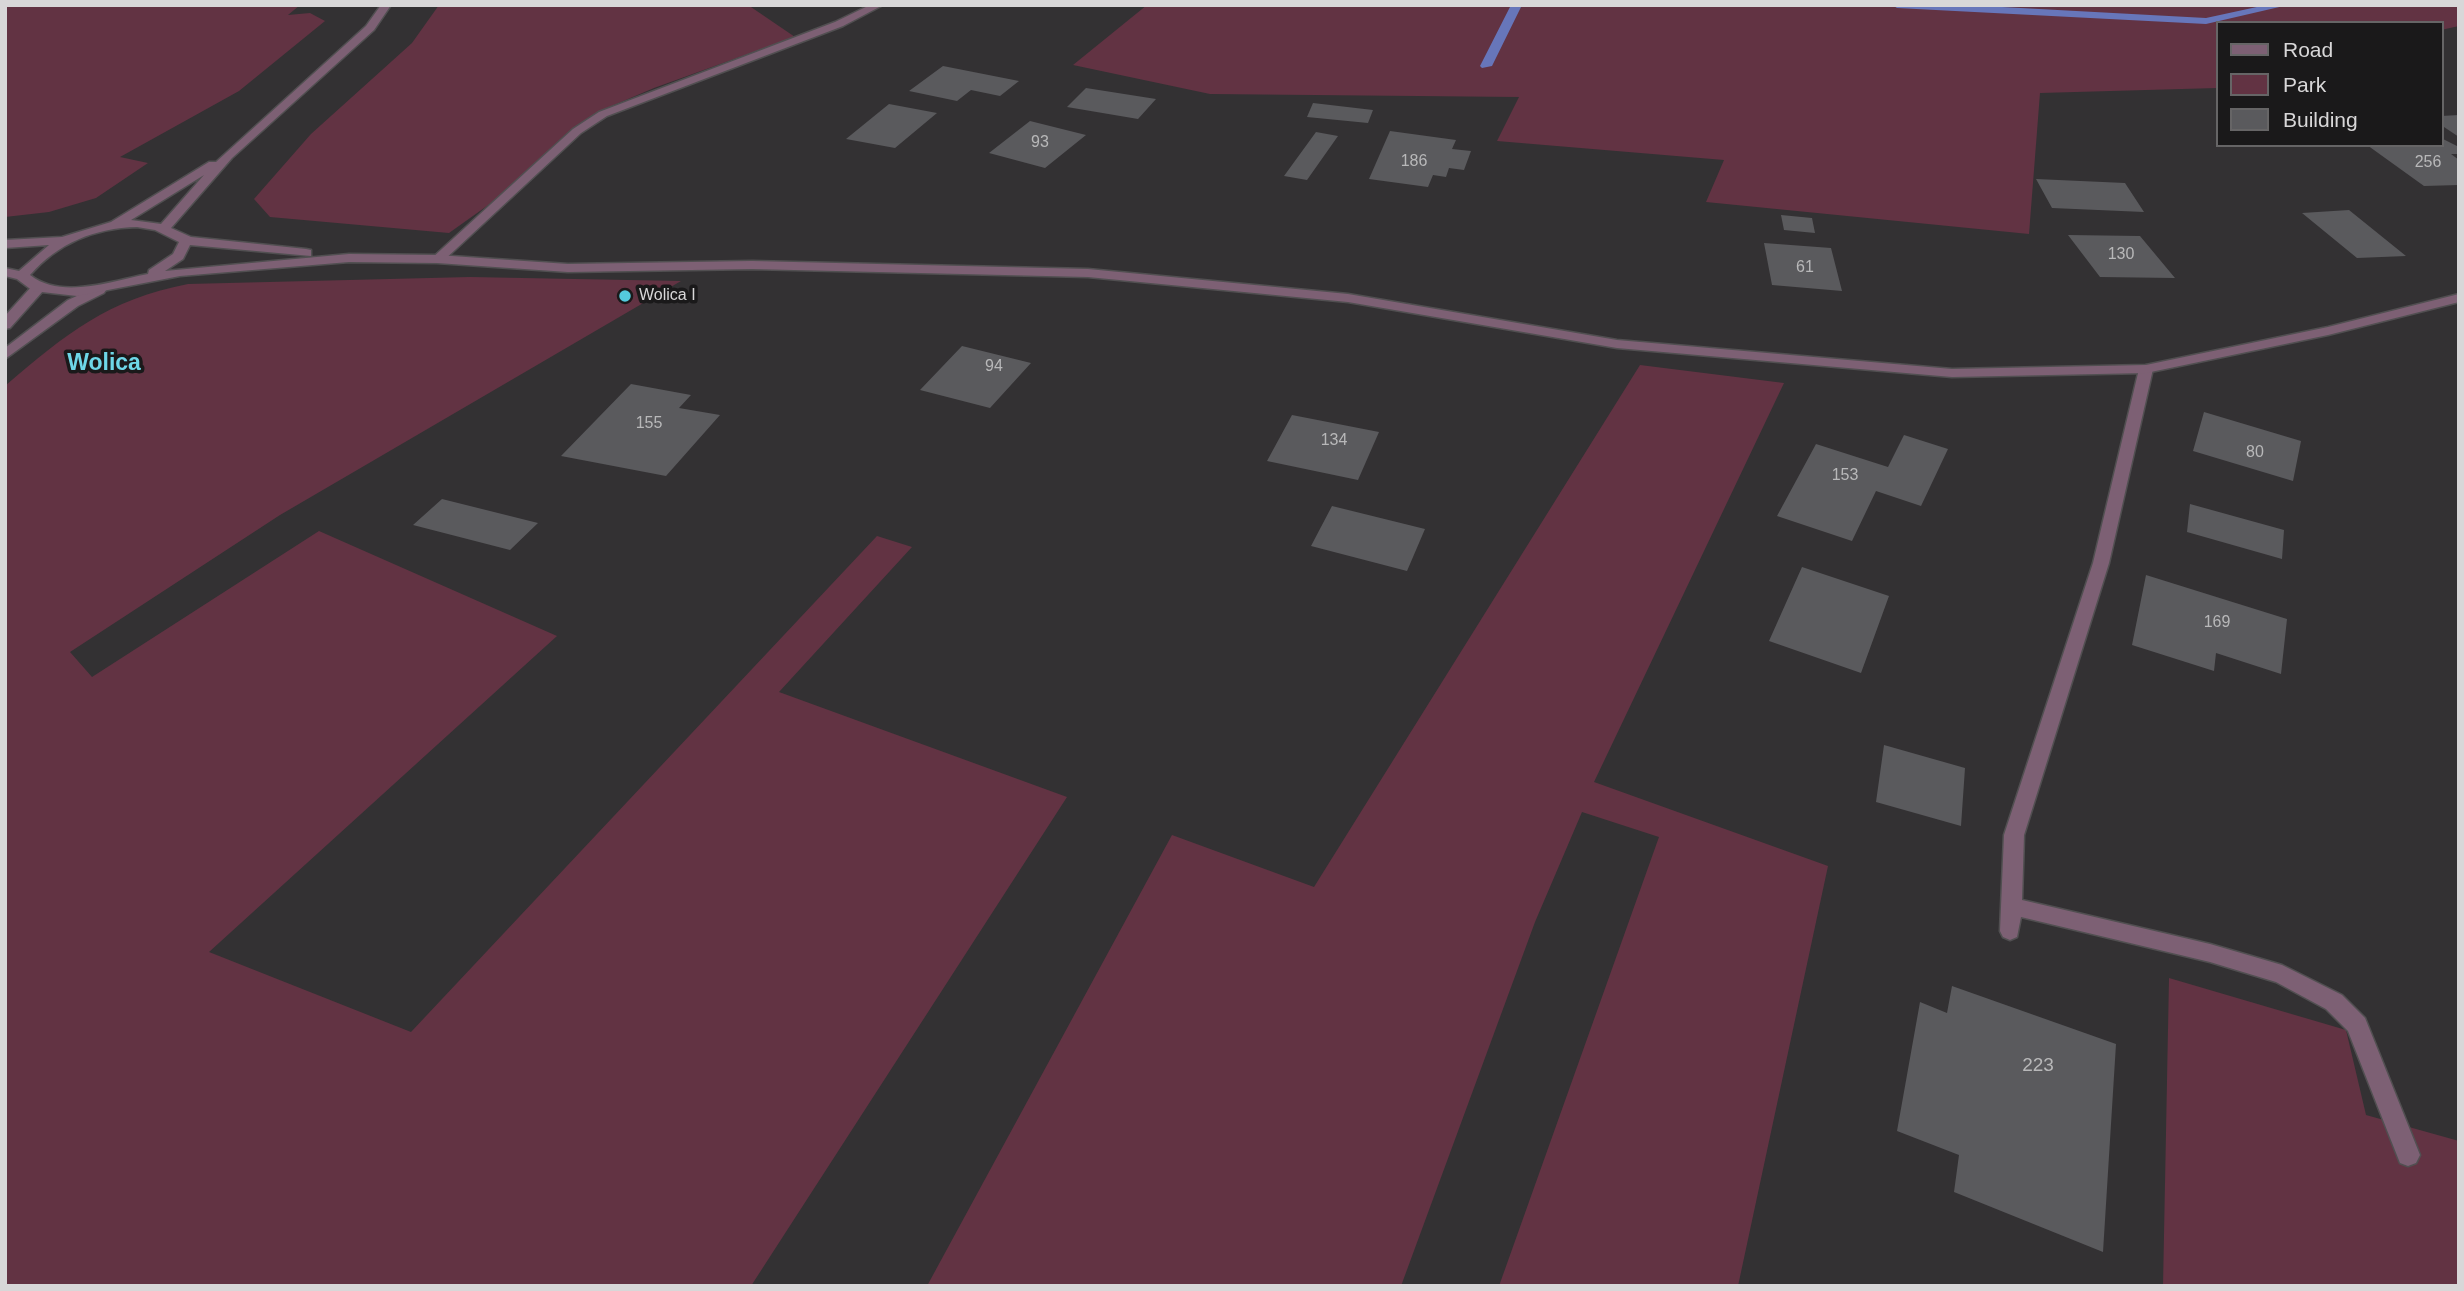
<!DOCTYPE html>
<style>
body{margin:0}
#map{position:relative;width:2464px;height:1291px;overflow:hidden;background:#333133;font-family:Helvetica,sans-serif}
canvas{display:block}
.frame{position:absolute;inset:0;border:7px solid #d8d7d8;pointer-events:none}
.legend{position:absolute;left:2216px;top:21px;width:228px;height:126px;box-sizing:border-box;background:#1a191a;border:2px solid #666566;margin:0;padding:9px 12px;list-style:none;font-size:21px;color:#d8d7d8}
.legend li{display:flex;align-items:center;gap:14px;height:35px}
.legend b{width:35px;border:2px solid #666566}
</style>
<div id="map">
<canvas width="2464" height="1291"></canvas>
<div class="frame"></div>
<ul class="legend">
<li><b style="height:9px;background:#7d6074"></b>Road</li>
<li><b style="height:19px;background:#623343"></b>Park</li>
<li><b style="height:19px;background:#5a5a5d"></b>Building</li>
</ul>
</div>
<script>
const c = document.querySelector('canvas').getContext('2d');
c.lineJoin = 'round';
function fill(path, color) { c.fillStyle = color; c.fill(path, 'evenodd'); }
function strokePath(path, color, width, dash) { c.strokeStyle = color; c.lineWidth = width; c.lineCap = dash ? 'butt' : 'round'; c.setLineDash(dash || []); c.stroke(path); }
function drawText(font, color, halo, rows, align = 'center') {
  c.font = font + ' Helvetica,sans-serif'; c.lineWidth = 7; c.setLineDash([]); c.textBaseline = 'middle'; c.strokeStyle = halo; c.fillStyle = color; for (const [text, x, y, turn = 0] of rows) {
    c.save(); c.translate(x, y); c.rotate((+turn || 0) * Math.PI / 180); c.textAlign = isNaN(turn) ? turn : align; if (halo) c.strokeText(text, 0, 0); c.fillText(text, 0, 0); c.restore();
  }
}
const green = new Path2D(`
 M5,5h295l-12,10 22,-2 15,8 -86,70 -119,66 28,6 -52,35 -47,14 -44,5z
 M439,5h309l47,32 -141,51 -47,20 -42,27 -64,61 -52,37 -179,-16 -16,-18 57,-65 101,-91z
 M1147,5h1312v21l-18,4v-7h-224v65l-177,5 -11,141 -323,-32 18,-42 -227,-19 22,-44 -309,-3 -137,-29z
 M470,277l211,4 -401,234 -210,137 22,25 227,-146 238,105 -348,316 202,80 466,-496 35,11 -133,145 288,105 -316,489h-746v-900c62,-53 102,-86 183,-102z
 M1640,365l144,18 -190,399 234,84 -90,420h-239l160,-449 -77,-25 -47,110 -134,364h-474l245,-451 142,52z
 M2169,978l177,52 20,85 93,26v145h-296z`);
const stream = new Path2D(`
 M1511,5h11l-30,61 -10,2 -2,-2z
 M1892,5h73l241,13 60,-13h22l-82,19 -309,-16z`);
const building = new Path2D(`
 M943,66l76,15 -19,15 -29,-6 -14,11 -48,-10z
 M1086,88l70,11 -18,20 -71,-12z
 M1313,103l60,7 -5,13 -61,-6z
 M889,104l48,9 -42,35 -49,-9z
 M2459,115v22l-18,-12v-9z
 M1030,121l56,14 -41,33 -56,-15z
 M1390,131l66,9 -4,9 19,2 -7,19 -15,-2 -3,9 -13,-2 -5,12 -59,-8z
 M1316,132l22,4 -31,44 -23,-4z
 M2441,138l18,9v7h-8l8,6v25l-35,1 -57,-41h74z
 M2036,179l89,4 19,29 -92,-4z
 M2349,210l57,46 -49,2 -55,-45z
 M1781,215l31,3 3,15 -31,-3z
 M2068,235l72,1 35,42 -75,-1z
 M1764,243l67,5 11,43 -70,-6z
 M962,346l69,17 -41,45 -70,-18z
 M631,384l60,11 -12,13 41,7 -54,61 -105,-20z
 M2204,412l97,29 -8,40 -100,-30z
 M1292,415l87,17 -21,48 -91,-19z
 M1904,435l44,14 -27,57 -45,-15 -24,50 -75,-25 39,-72 72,23z
 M442,499l96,24 -28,27 -97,-25z
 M2190,504l94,26 -2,29 -95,-27z
 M1332,506l93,23 -18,42 -96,-25z
 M1802,567l87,29 -28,77 -92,-32z
 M2146,575l141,44 -6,55 -65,-21 -2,18 -82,-26z
 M1884,745l81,23 -4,58 -85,-24z
 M1952,986l164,58 -13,208 -149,-60 5,-37 -62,-24 23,-129 27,11z`);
const service = new Path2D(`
 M870,5h13l-40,21 -236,90 -26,17 -139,129h-10l-1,-3 142,-130 26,-17 236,-90z
 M2146,365l7,4 -44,194 -85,272 -2,65 188,44 72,21 60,30 23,23 55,137 -4,8 -8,3 -8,-3 -52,-132 -22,-22 -50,-27 -66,-20 -189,-45 -4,20 -7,3 -7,-3 -3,-6 4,-96 89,-272 46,-194z`);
const minor = new Path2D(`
 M38,284l5,1v6l-33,37 -5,1v-13l28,-31z
 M99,286l7,4 -2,3 -26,13 -73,53v-11l63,-48z`);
const tertiary = new Path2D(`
 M381,5h10l-17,25 -142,128 -61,70 20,9 115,12 5,1v6l-121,-11 -7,14 -18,12 184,-17 88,1 131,9 184,-3 336,8 260,25 269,46 335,29 194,-4 182,-38 131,-33v8l-131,33 -182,38 -194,4 -335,-29 -269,-46 -260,-25 -336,-8 -184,3 -131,-9 -88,-1 -169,14 -103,20 -44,-5 -16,-12 -12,-3v-8l14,3 30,-26 -44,3v-8l57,-3 49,-15 98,-60h7l150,-136zM204,175l-43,49 -30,-4zM137,227l18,3 24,12 -6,12 -24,16 -1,4c-37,7 -86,26 -118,1 28,-32 65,-47 107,-48z`);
const markers = [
 [625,296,7,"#54cadd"]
];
const numberNames = [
 ["93",1040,143],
 ["186",1414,162],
 ["256",2428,163],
 ["130",2121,255],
 ["61",1805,268],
 ["94",994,367],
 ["155",649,424],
 ["134",1334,441],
 ["80",2255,453],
 ["153",1845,476],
 ["169",2217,623]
];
const farPoinames = [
 ["Wolica I",639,296]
];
const nearNumbernames = [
 ["223",2038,1066]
];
const quarterNames = [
 ["Wolica",104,364]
];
fill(green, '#623343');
fill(stream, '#6776ba');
fill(building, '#5a5a5d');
strokePath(service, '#514f51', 3);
strokePath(minor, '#514f51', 3);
strokePath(tertiary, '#514f51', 3);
fill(service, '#7d6074');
fill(minor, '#7d6074');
fill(tertiary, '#7d6074');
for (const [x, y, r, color] of markers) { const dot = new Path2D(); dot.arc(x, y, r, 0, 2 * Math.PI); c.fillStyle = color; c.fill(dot); strokePath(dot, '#1a191a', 2.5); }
drawText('16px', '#b8b8b9', null, numberNames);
drawText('16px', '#d8d7d8', '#1a191a', farPoinames, 'left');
drawText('19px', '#b8b8b9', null, nearNumbernames);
drawText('bold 23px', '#6ed7e8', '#1a191a', quarterNames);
</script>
